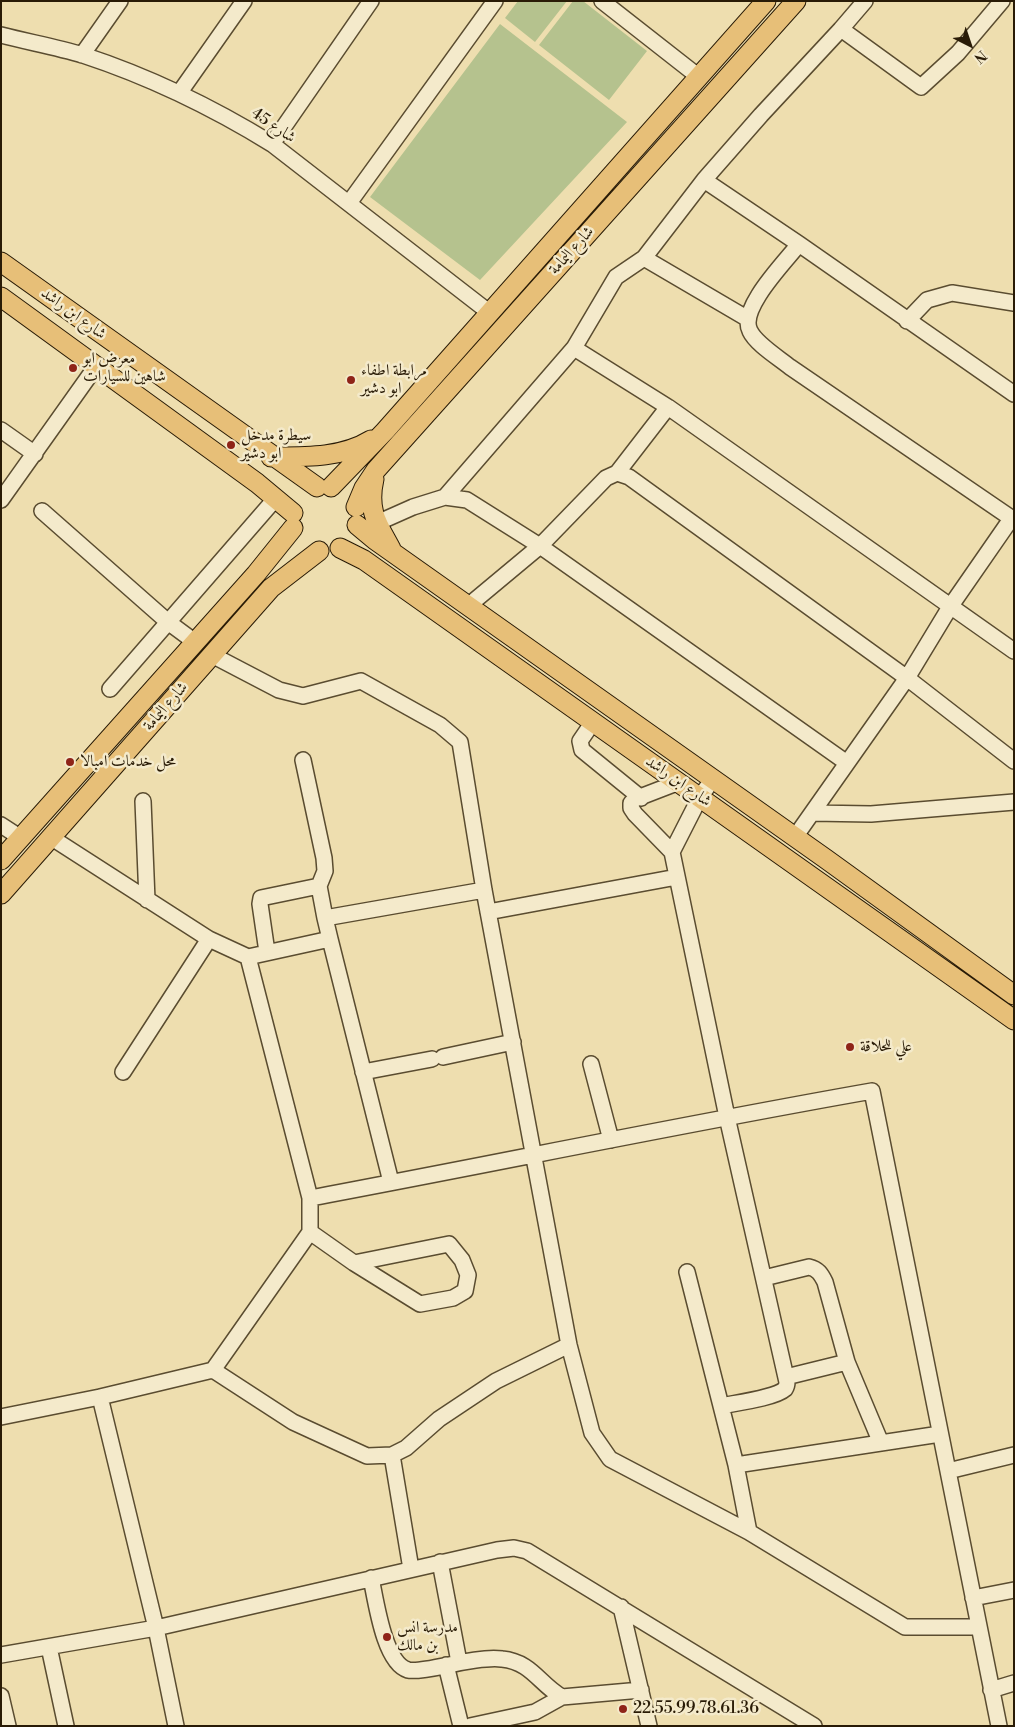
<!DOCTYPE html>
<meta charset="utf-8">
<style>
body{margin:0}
#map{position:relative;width:1015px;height:1727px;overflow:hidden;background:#eedeaf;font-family:"Libre Bodoni",serif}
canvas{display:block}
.frame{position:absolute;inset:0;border:2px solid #291b06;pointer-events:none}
.north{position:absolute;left:945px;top:20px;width:50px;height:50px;-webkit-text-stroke:4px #f4eacb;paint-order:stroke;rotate:139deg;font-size:14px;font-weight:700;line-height:20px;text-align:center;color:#291b06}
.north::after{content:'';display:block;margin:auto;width:18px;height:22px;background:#291b06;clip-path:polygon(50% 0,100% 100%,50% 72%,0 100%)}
</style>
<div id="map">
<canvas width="1015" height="1727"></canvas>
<div class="frame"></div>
<div class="north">N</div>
</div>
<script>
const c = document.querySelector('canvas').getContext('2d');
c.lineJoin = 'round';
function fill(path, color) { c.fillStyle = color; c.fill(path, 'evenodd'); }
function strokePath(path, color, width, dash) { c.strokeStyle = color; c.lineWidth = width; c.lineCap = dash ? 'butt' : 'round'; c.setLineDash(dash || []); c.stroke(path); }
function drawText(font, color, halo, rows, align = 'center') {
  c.font = font + ' "Libre Bodoni",Amiri,serif'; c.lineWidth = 5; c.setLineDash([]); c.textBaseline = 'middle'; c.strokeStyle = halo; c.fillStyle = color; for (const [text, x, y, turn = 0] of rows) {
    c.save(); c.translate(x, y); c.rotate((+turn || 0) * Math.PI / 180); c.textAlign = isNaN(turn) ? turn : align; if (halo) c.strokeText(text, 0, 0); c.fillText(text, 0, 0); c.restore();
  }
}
const green = new Path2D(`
 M518,1h49l-32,41 -30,-24z
 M573,1h10l64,50 -38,49 -70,-55z
 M500,24l127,98 -147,158 -110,-83z`);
const minor = new Path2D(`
 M602,1l97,76
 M865,1l-24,28 80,58 37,-34 44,-52
 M1,35c27,7 55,12 82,20 67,22 129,52 189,89l218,169
 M82,55l38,-54
 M180,92l64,-91
 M272,144l99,-143
 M704,180l95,64 215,150
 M349,203l146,-202
 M799,244c-13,17 -61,65 -49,87 6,13 29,27 40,36l224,153
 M644,258l104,61
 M907,321l20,-21 25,-7 62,10
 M574,348l94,59 346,244
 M1,430l34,24
 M617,473l51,-66
 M445,497l129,-149 42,-71 28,-19 60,-78 57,-65 80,-86
 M1,500l96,-135
 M42,511l126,111 27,20
 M377,523l36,-16 32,-10 22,3 73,46 307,217
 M468,606l72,-60 66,-68 11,-5 12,4 278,201 107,83
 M212,655l67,35 24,6 58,-15 79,44 20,17 24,148 85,455 23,88 18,26 139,73 156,95h74
 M110,689l166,-191
 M593,722l-13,19 2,9 59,48
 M303,760l21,98 1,13 -6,15 6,32
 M713,779l-13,18 -28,55 55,265 60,265c0,3 0,4 -2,7 -10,9 -50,14 -64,17
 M143,801l4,99
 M812,813l59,1 143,-12
 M1,825l20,13
 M795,837l112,-159 43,-71 61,-88
 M52,838l157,101 39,18 82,-18 -5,-21 159,-28
 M672,852l-37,-38 -4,-6v-5l4,-4 44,-17
 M488,912l189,-35
 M330,939l61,243
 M267,952l-7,-48 1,-6 58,-12
 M443,1057l70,-15
 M591,1064l20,76
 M123,1072l86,-133
 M363,1072l69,-13
 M310,1198c187,-35 374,-74 562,-107l127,635
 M310,1232l44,31 66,41 33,-6 12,-7 3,-16 -6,-15 -13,-16 -95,19
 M687,1272l49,193 13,67
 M764,1278l45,-11c9,2 12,7 16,15l22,80 34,81
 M213,1370l80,52 74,34 25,-1 14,-7 33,-29 57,-38 73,-36
 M786,1377l61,-15
 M100,1397l56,231 20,98
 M1,1417l99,-20 113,-27 97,-138v-34l-62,-241
 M392,1455l19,114
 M736,1465l204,-31
 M948,1471l66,-16
 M440,1562l19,100
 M371,1578c5,23 13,85 37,92 8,2 31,-3 41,-5 13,-3 40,-8 53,-6 30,3 37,25 60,38l79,-7
 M973,1598l41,-8
 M621,1607l28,119
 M49,1647l17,79
 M1,1655l155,-27 341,-78 17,-2 13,3 287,175
 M446,1665l15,61
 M991,1690l23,-7
 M1,1696l7,30
 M470,1726l65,-14 27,-15`);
const major = new Path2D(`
 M1,262l316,225
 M1,297l256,186 36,30
 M271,457c34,0 71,1 100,-17
 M374,479c-7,31 3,44 17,70
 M331,487l54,-56 381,-430
 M356,507l8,-19 12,-18 420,-469
 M357,525l18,15 451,319 188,136
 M340,548l24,12 650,460
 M1,860l255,-286 37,-46
 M1,894l270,-306 48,-37`);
const markers = [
 [73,368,5,"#8f2418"],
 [351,380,5,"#8f2418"],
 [231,445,5,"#8f2418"],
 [70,762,5,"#8f2418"],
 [850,1047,5,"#8f2418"],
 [387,1637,5,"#8f2418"],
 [623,1709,5,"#8f2418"]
];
const streetNames = [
 ["شارع 45",273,126,34],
 ["شارع اليمامة",572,251,-48],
 ["شارع ابن راشد",73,314,36],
 ["شارع اليمامة",166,707,-49],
 ["شارع ابن راشد",678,782,35]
];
const poiNames = [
 ["معرض ابو",83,359],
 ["شاهين للسيارات",83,377],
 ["مرابطة اطفاء",361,371],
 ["ابو دشير",361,389],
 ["سيطرة مدخل",241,436],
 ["ابو دشير",241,454],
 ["محل خدمات امبالا",80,762],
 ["علي للحلاقة",860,1047],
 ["مدرسة انس",397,1628],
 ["بن مالك",397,1646],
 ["22.55.99.78.61.36",633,1709]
];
fill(green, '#b5c28e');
strokePath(minor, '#5a4c30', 18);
strokePath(major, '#291b06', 21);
strokePath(minor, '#f4eacb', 15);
strokePath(major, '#e7bf78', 19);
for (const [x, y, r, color] of markers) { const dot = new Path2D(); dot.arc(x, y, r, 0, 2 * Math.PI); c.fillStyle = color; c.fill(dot); strokePath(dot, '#f4eacb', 2); }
drawText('16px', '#291b06', '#f4eacb', streetNames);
drawText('16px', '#291b06', '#f4eacb', poiNames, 'left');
</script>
